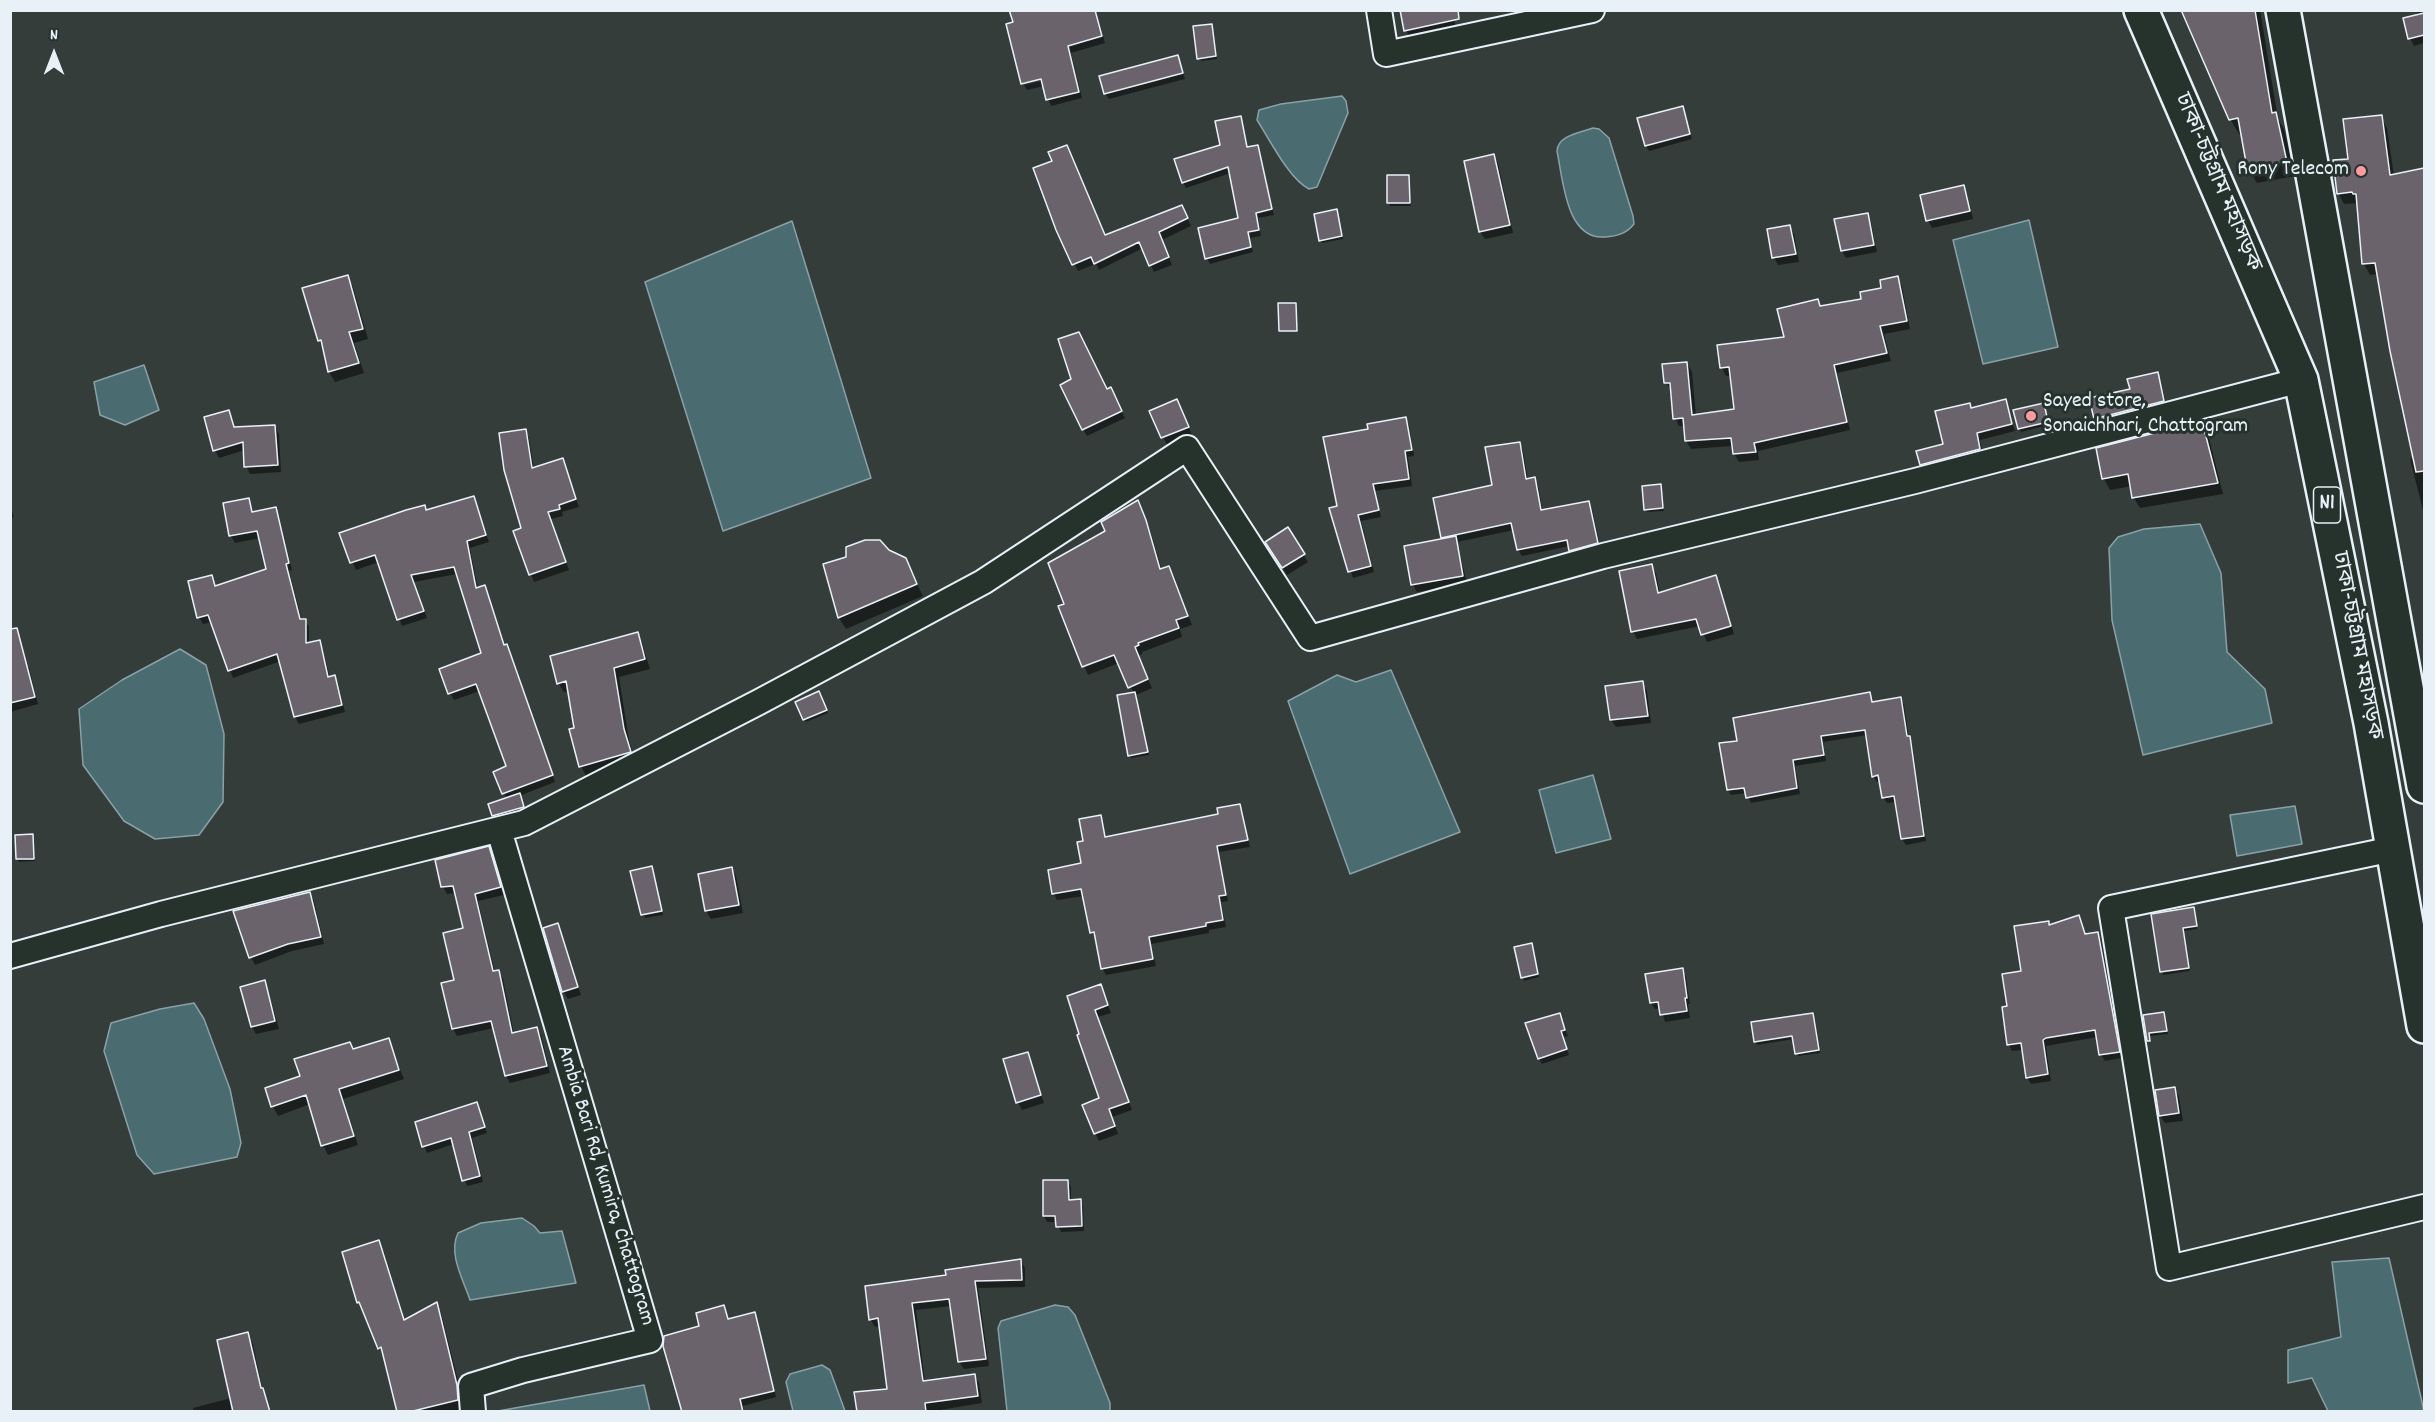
<!DOCTYPE html>
<meta charset="utf-8">
<style>
body{margin:0}
#map{position:relative;width:2435px;height:1422px;overflow:hidden;background:#343d3a;font-family:Dekko,sans-serif}
canvas{display:block}
.frame{position:absolute;inset:0;border:12px solid #e8f1f8;pointer-events:none}
.north{position:absolute;left:24px;top:24px;width:60px;height:60px;-webkit-text-stroke:4px #26332d;paint-order:stroke;rotate:0deg;font-size:16px;font-weight:700;line-height:24px;text-align:center;color:#e8f1f8}
.north::after{content:'';display:block;margin:auto;width:21px;height:27px;background:#e8f1f8;clip-path:polygon(50% 0,100% 100%,50% 72%,0 100%)}
</style>
<div id="map">
<canvas width="2435" height="1422"></canvas>
<div class="frame"></div>
<div class="north">N</div>
</div>
<script>
const c = document.querySelector('canvas').getContext('2d');
c.lineJoin = 'round';
function fill(path, color) { c.fillStyle = color; c.fill(path, 'evenodd'); }
function strokePath(path, color, width, dash) { c.strokeStyle = color; c.lineWidth = width; c.lineCap = dash ? 'butt' : 'round'; c.setLineDash(dash || []); c.stroke(path); }
function drawText(font, color, halo, rows, align = 'center') {
  c.font = font + ' Dekko,"Noto Sans Bengali",sans-serif'; c.lineWidth = 6; c.setLineDash([]); c.textBaseline = 'middle'; c.strokeStyle = halo; c.fillStyle = color; for (const [text, x, y, turn = 0] of rows) {
    c.save(); c.translate(x, y); c.rotate((+turn || 0) * Math.PI / 180); c.textAlign = isNaN(turn) ? turn : align; if (halo) c.strokeText(text, 0, 0); c.fillText(text, 0, 0); c.restore();
  }
}
const water = new Path2D(`
 M1342,96l4,5 2,12 -31,74 -8,2c-20,-10 -39,-49 -52,-69l2,-10 22,-6z
 M1593,128l6,1 10,9 24,78 1,8c-8,10 -17,12 -29,13 -39,3 -42,-57 -48,-86 1,-16 23,-18 36,-23z
 M2029,220l29,127 -75,17 -30,-124z
 M792,221l79,257 -148,53 -78,-249z
 M144,365l15,45 -34,15 -25,-10 -6,-33z
 M2200,524l21,49 6,79 38,37 7,34 -129,32 -31,-135 -3,-72 9,-11 26,-8z
 M180,649l26,16 18,69 -1,68 -24,33 -44,4 -31,-18 -41,-56 -4,-56 43,-29z
 M1391,670l69,162 -110,42 -62,-173 49,-26 19,7z
 M1593,775l18,64 -55,14 -17,-63z
 M2295,806l7,38 -65,12 -7,-41z
 M194,1003l10,16 26,70 11,54 -4,14 -83,17 -17,-19 -33,-104 7,-28 49,-14z
 M522,1218l12,8 6,7 22,-2 14,52 -106,17c-7,-21 -22,-46 -12,-67l23,-10z
 M2389,1258l35,153h-96l-16,-33 -24,5v-33l53,-13 -9,-75z
 M1055,1305l13,2 7,8 35,88v8h-103l-9,-83 3,-7z
 M822,1365l8,5 15,41h-52l-7,-29 4,-8z
 M644,1385l6,26h-152z`);
const shadow = new Path2D(`
 M1011,10h85l9,33 -34,10 11,45 -31,8 -7,-20 -17,4 -3,-5 25,-6 -35,-56z
 M1452,10l4,18 -46,10 -4,-8z
 M2183,10h77l18,109 6,10 11,47 -38,7 -9,-15 -6,-35 -3,1 -9,-15z
 M2416,10h8v33l-10,3 -4,-8 8,-22z
 M1211,25l6,34 -16,2 -2,-3z
 M1177,56l8,23 -76,20 -4,-6z
 M1682,108l10,31 -43,12 -3,-5z
 M2381,117l6,11 7,48 30,-6v344l-14,-55 4,-2 -35,-183 -9,1 -6,-11 -5,-61 -15,1 -6,-11 11,-33z
 M1240,118l3,6 5,24 9,-1 3,5 14,63 -16,3 3,18 -11,2 3,14 -43,12 -3,-6 33,-39 -9,-46 -45,15 -3,-6 39,-36z
 M1067,146l38,91 80,-23 6,12 -29,14 10,25 -18,7 -11,-24 -44,22 -3,-6 -18,7 -21,-41 -3,-68z
 M1494,156l4,7 15,70 -28,6 -5,-7z
 M1408,176l3,30h-21l-1,-3z
 M1963,187l4,7 6,25 -41,9 -4,-8z
 M1336,211l7,28 -21,4 -2,-3z
 M1867,215l4,7 6,30 -31,6 -4,-7z
 M1789,226l5,8 5,28 -21,3 -4,-7 -6,-28z
 M347,277l6,10 15,52 -14,4 10,30 -29,9 -6,-10 -25,-83z
 M1897,278l5,8 8,43 -26,5 7,27 -54,12 13,57 -92,21 1,9 -20,2 -5,-8 -1,-8 -42,3 -5,-8 -1,-15h-6l-4,-8 -3,-27 -6,-8 -2,-18 23,-2 5,9 4,44 40,-5 -4,-35h-6l-4,-8 -3,-22 67,-8 31,-37 4,7 42,-8 20,-10z
 M2157,374l4,8 6,27 -67,17 -5,-7 -4,-20 41,-9z
 M1106,391l8,5 11,22 -38,18 -4,-7z
 M1177,401l15,34 -25,10 -16,-34z
 M2005,401l10,30 -35,9 3,16 -58,15 -4,-7 23,-18 28,-37z
 M2043,405l6,20 -28,7 -2,-4z
 M228,412l7,17 39,-3 5,8 2,38 -31,2 -4,-8 -1,-16 -26,8 -4,-8z
 M1405,419l4,6 5,31 -6,1 4,29 -37,5 6,26 -20,4 13,51 -21,6 -22,-69 8,-2 30,-77z
 M2201,422l7,12 15,60 -83,14 -7,-11 -1,-11 -22,4 -6,-11 -6,-29z
 M525,431l4,7 5,31 29,-9 16,47 -17,5 1,4 -12,3 18,51 -35,12 -19,-50 8,-3z
 M1519,443l4,7 5,30 6,-1 4,6 5,27 45,-10 4,7 9,40 -27,8 -4,-11 -48,10 -4,-6 -4,-20 -57,12 10,41 -50,9 -4,-7 -8,-38 38,-7 -1,-2 52,-52z
 M1660,486l4,25 -17,1 -2,-3z
 M473,498l16,44 -19,6 8,41 6,-2 4,7 17,53 5,6 45,129 -36,14 8,18 -29,9 -8,-18 17,-6 -3,-6 4,-26 -28,-76 -26,9 -4,-7 33,-39 -26,-80 -43,8 13,36 -25,8 -23,-64 -23,8 -15,-36 84,-27 2,5z
 M248,499l6,15 21,-5 4,7 13,54 -3,1 13,49h3l4,7v17l10,-2 4,7 7,29 4,-1 4,7 7,28 -46,12 -4,-7 -14,-56 -48,17 -21,-56 -9,2 -4,-7 12,-40 5,10 51,-17 -7,-32 -25,5 -4,-7 -6,-32z
 M10,506l4,11 -4,1z
 M1142,510l8,20 12,40 7,-2 5,8 18,49 -12,4 2,8 -40,15v2l-4,2 14,32 -16,7 13,60 -18,3 -2,-3 5,-61 -15,-31 -31,12 -28,-68 6,-2z
 M1288,529l20,33 -21,13 -16,-25z
 M888,552l17,7 18,37 -77,33 -7,-11 -14,-53 22,-7z
 M1651,566l5,7 4,21 56,-17 4,8 14,49 -27,8 -7,-16 -63,13 -4,-8z
 M637,634l5,9 8,26 -31,8 10,63 6,21 -49,15 -5,-10 -11,-75 -6,1 -6,-9z
 M24,661l5,7 9,36 -28,8v-48z
 M1642,683l5,8 4,32 -35,4 -5,-7z
 M1870,694l3,9 28,-4 3,6 5,33 3,5 14,98 -20,4 -4,-6 -5,-37 -10,1 -4,-5 -2,-17 -4,1 -4,-6 -6,-41 -44,7 3,19 -31,5 5,28 -49,9 -4,-10 -16,2 -3,-5 11,-48z
 M820,696l8,17 -22,9 -2,-3z
 M1240,806l3,6 7,35 -31,5 9,49 -7,1 5,25 -17,3v3l-58,11 5,22 -50,9 -4,-7 -6,-30 -5,-6 -7,-36 -27,4 -3,-6 -5,-23 34,-7 2,-22 15,-25 6,21 114,-23z
 M32,836l3,25 -16,1 -2,-3z
 M488,848l16,47 -26,6 17,72 4,-1 4,7 11,55 23,-6 4,7 9,38 -40,10 -4,-7 -12,-48 -37,8 -4,-7 -10,-45 13,-3 9,-52 -9,-36 -9,1 -4,-7z
 M732,869l4,7 7,37 -32,6 -5,-8 -7,-36z
 M653,871l10,44 -18,3 -13,-46z
 M310,893l4,8 10,43 -32,7 -37,14 -4,-8z
 M2195,912l2,17 -13,2 6,40 -27,4 -11,-60z
 M2079,917l7,19 11,-2 4,6 21,118 -17,3 -4,-6 -3,-18 -52,9 5,35 -20,3 -4,-7 -4,-27 -11,1 -3,-6 -6,-37h6l14,-36 25,-50 2,4z
 M557,925l24,70 -13,4 -5,-8z
 M1532,945l7,32 -15,4 -8,-33z
 M1682,970l4,7 4,27h-2l2,14 -25,4 -4,-14 -6,1 -4,-6z
 M264,982l4,8 11,39 -23,5 -4,-7 -10,-39z
 M1101,986l10,27 -13,4 34,93 -20,7 6,17 -19,7 -4,-8 6,-34 -20,-64z
 M1559,1014l9,22 -5,1 6,18 -27,9 -3,-5z
 M2164,1014l4,20 -18,2v8l-6,-27z
 M1812,1015l8,38 -22,3 -4,-17 -37,6 -1,-3z
 M388,1040l16,39 -61,20 15,46 -30,10 -5,-10 -13,-41 -32,12 -5,-10 29,-29 52,-26z
 M1027,1053l17,50 -22,7 -4,-8z
 M2174,1089l5,8 4,24 -18,2 -5,-7 -3,-24z
 M476,1104l11,29 -15,5 11,44 -16,4 -13,-42 -27,9 -3,-7z
 M1044,1182h24l3,5v14h9l3,5 1,25 -23,1 -4,-10h-10l-3,-6z
 M378,1242l6,10 21,69 31,-17 5,9 21,83v13l-10,3h-54l-14,-55 -25,-55 -15,-49z
 M1020,1261l5,7v19l-47,1 11,78 -25,3 -5,-7 -7,-56 -36,4 9,72 49,-7 5,8 3,20 -54,9h-70l30,-22 -8,-64 -5,1 -5,-8 78,-43z
 M723,1307l6,13 25,-6 3,6 19,77 -33,9 1,6h-25l-18,-85z
 M247,1334l6,10 14,68h-73l-1,-4 38,-10z`);
const building = new Path2D(`
 M1009,10h86l7,26 -34,10 11,46 -33,8 -5,-21 -20,5 -15,-60 7,-2z
 M1400,10h58l1,9 -55,12z
 M2181,10h74l17,103 4,-1 11,50 -40,6 -9,-50 -9,2z
 M2424,13v22l-16,4 -5,-21z
 M1212,24l4,32 -19,3 -4,-33z
 M1178,55l5,18 -79,21 -5,-18z
 M1683,106l7,28 -45,12 -8,-28z
 M2382,115l8,60 34,-7v303l-8,1 -26,-121 -15,-88 -13,1 -6,-70h-3l-1,-2 -15,2 -4,-34 15,-1 -5,-40z
 M1241,116l6,31 11,-2 14,64 -16,4 3,17 -11,2 3,15 -46,12 -7,-31 40,-10 -10,-51 -46,16 -8,-24 46,-14 -5,-24z
 M1067,145l38,90 77,-30 6,13 -29,14 10,25 -20,9 -10,-24 -45,22 -3,-7 -19,8 -16,-35 -23,-62 19,-7 -4,-9z
 M1494,154l16,71 -31,7 -15,-71z
 M1387,175h22l1,28h-23z
 M1964,185l6,26 -44,10 -6,-26z
 M1337,209l5,27 -23,5 -5,-27z
 M1868,213l6,32 -33,6 -7,-32z
 M1790,225l6,29 -24,4 -5,-29z
 M348,275l15,54 -14,3 10,31 -31,9 -7,-32 -3,1 -16,-53z
 M1898,276l9,45 -27,5 7,27 -53,12 13,57 -93,21 2,9 -23,2 -2,-16 -46,3 -2,-23 -10,1 -3,-36h-6l-2,-19 25,-2 5,53 42,-6 -5,-42 -9,1 -3,-23 67,-8 -7,-28 41,-10 2,7 41,-7 -1,-7 21,-4 -1,-8z
 M1278,303h18l1,28h-18z
 M1079,332l28,57 4,-2 11,24 -40,19 -22,-45 11,-6 -13,-40z
 M2158,372l6,29 -70,18 -5,-21 41,-9 -3,-10z
 M1177,399l12,28 -28,11 -12,-27z
 M2006,399l6,25 -35,9 3,16 -60,16 -4,-14 27,-7 -8,-33 35,-8 1,5z
 M2044,403l4,19 -30,7 -5,-19z
 M229,410l5,17 41,-2 3,40 -34,2 -1,-25 -30,9 -9,-34z
 M1406,417l6,33 -7,1 4,28 -36,5 6,26 -21,5 13,51 -23,6 -19,-64 8,-2 -14,-69 45,-8 -1,-5z
 M2202,421l16,62 -86,15 -4,-24 -26,5 -6,-31z
 M526,429l6,39 31,-10 13,41 -17,6 1,4 -12,3 18,50 -37,13 -16,-44 8,-3 -17,-58 -5,-37z
 M1520,442l6,37 9,-2 6,33 48,-9 9,42 -29,8 -2,-11 -50,10 -6,-27 -70,15 -8,-40 59,-13 -7,-38z
 M1661,484l2,24 -19,2 -2,-24z
 M474,496l12,39 -19,6 9,47 9,-3 19,60 3,-1 46,131 -51,19 -9,-22 13,-6 -30,-82 -28,10 -9,-25 42,-16 -27,-86 -43,8 13,36 -27,9 -22,-65 -25,8 -11,-30 67,-23 19,-5 1,5z
 M249,498l3,14 24,-5 13,56 -3,1 14,55h6v24l14,-3 8,37 7,-2 7,30 -48,12 -17,-63 -49,17 -20,-56 -11,3 -9,-37 24,-6 3,11 51,-17 -9,-38 -28,5 -6,-33z
 M1138,500l8,20 14,49 9,-3 19,50 -12,4 3,8 -41,15 1,2 -4,2 13,32 -20,9 -14,-33 -32,12 -24,-61 6,-2 -16,-41 57,-32 -4,-9z
 M1288,527l17,27 -23,14 -17,-26z
 M1456,536l7,40 -52,9 -7,-39z
 M865,540h15l9,10 17,8 11,26 -79,34 -15,-54 23,-7v-10z
 M1652,564l6,29 58,-18 15,51 -30,9 -5,-16 -65,13 -12,-61z
 M17,628l18,69 -25,6v-74z
 M638,632l7,27 -31,9 10,61 7,23 -52,15 -10,-38 5,-1 -8,-47 -9,3 -7,-28z
 M1643,681l5,35 -38,4 -5,-34z
 M819,691l8,19 -24,10 -8,-18z
 M1135,692l13,60 -20,4 -11,-61z
 M1870,692l2,10 29,-5 6,39h3l14,100 -23,3 -7,-43 -12,2 -4,-23 -6,2 -7,-47 -44,6 3,19 -31,5 4,28 -51,10 -2,-10 -17,2 -8,-47 18,-2 -4,-23z
 M520,793l4,14 -32,9 -4,-12z
 M1240,804l8,36 -31,6 9,49 -7,1 4,24 -17,3v3l-57,11 4,22 -52,10 -7,-37 -4,1 -9,-44 -29,5 -4,-24 33,-7 -4,-21 6,-1 -4,-22 22,-4 4,22 113,-23 -1,-6z
 M33,834l1,25h-18l-1,-24z
 M489,846l12,41 -26,7 18,77 6,-1 13,63 25,-6 10,39 -42,10 -14,-55 -39,8 -11,-46 13,-3 -11,-47 20,-5 -10,-42 -12,1 -6,-27z
 M652,866l10,45 -21,4 -11,-44z
 M732,867l7,38 -34,6 -7,-37z
 M310,892l11,45 -33,7 -39,14 -16,-47z
 M2194,907l3,19 -14,2 6,40 -29,4 -9,-58z
 M2079,915l6,19 13,-2 22,120 -21,3 -4,-25 -49,8 -3,2 5,34 -22,4 -5,-35 -14,2 -5,-38 5,-1 -5,-32 19,-3 -7,-45 35,-5v4z
 M558,923l20,64 -16,5 -19,-64z
 M1532,943l6,31 -17,4 -7,-31z
 M1683,968l4,30h-2l2,13 -27,4 -2,-13 -8,1 -5,-29z
 M265,980l10,41 -24,6 -11,-40z
 M1101,984l7,21 -13,5 34,92 -20,7 6,17 -21,8 -12,-29 17,-7 -22,-63 2,-1 -12,-38z
 M2164,1012l3,19 -18,2 1,8h-3l-4,-26z
 M1560,1013l5,17 -4,1 6,18 -29,10 -13,-36z
 M1813,1013l6,37 -24,4 -3,-18 -38,6 -3,-20z
 M389,1038l10,32 -60,19 15,47 -33,10 -15,-51 -35,12 -6,-19 35,-12 -6,-17 56,-17 3,7z
 M1028,1052l13,43 -25,8 -13,-44z
 M2175,1087l4,26 -20,3 -4,-26z
 M477,1102l8,25 -16,5 11,44 -18,5 -11,-43 -29,9 -7,-25z
 M1043,1180h25l1,20 12,-1 1,27 -26,1 -1,-11h-12z
 M379,1240l25,80 33,-18 20,83 1,15 -49,12h-12l-16,-65 -3,2 -19,-47 -2,1 -15,-51z
 M1021,1259l1,21 -47,1 11,78 -28,3 -9,-63 -37,4 11,78 52,-7 3,22 -53,7 1,9h-69l-3,-20 33,-3 -9,-71 -9,2 -4,-34 81,-11 -1,-5z
 M724,1305l4,14 27,-7 19,79 -34,8 3,13h-61l-19,-66 1,-10 35,-10 -3,-13z
 M248,1332l13,56h2l7,24h-37l-16,-72z`);
const minor = new Path2D(`
 M1379,10l7,44 206,-44
 M2393,849l-282,59 58,360 255,-61
 M10,956l151,-42 363,-91 235,-121 224,-120 204,-134 123,190 293,-82 312,-75 386,-101
 M473,1412l-2,-26 52,-16 127,-30 -151,-510`);
const highway = new Path2D(`
 M2141,10l160,370 70,343 53,303
 M2283,10l141,776`);
const markers = [
 [2361,171,6,"#ff9aa2"],
 [2031,416,6,"#ff9aa2"]
];
const shields = [
 [2327,505,27]
];
const shieldNames = [
 ["N1",2327,505]
];
const poiNames = [
 ["Rony Telecom",2349,171],
 ["Sayed store,",2043,403,"left"],
 ["Sonaichhari, Chattogram",2043,428,"left"]
];
const streetNames = [
 ["ঢাকা-চট্টগ্রাম মহাসড়ক",2216,183,67],
 ["ঢাকা-চট্টগ্রাম মহাসড়ক",2355,646,79],
 ["Ambia Bari Rd, Kumira, Chattogram",604,1186,73]
];
fill(water, '#4a6c71');
strokePath(water, '#89a1a7', 1.5);
fill(shadow, '#0007');
fill(building, '#6a636c');
strokePath(building, '#e8f1f8', 1.5);
strokePath(minor, '#e8f1f8', 28);
strokePath(highway, '#e8f1f8', 38);
strokePath(minor, '#26332d', 24);
strokePath(highway, '#26332d', 33);
for (const [x, y, r, color] of markers) { const dot = new Path2D(); dot.arc(x, y, r, 0, 2 * Math.PI); c.fillStyle = color; c.fill(dot); strokePath(dot, '#26332d', 2); }
for (const [x, y, w] of shields) { const box = new Path2D(); box.roundRect(x - w / 2, y - 18, w, 36, 4.5); c.fillStyle = '#26332d'; c.fill(box); strokePath(box, '#e8f1f8', 1.5); }
drawText('bold 21px', '#e8f1f8', null, shieldNames);
drawText('22px', '#e8f1f8', '#26332d', poiNames, 'right');
drawText('22px', '#e8f1f8', '#26332d', streetNames);
</script>
